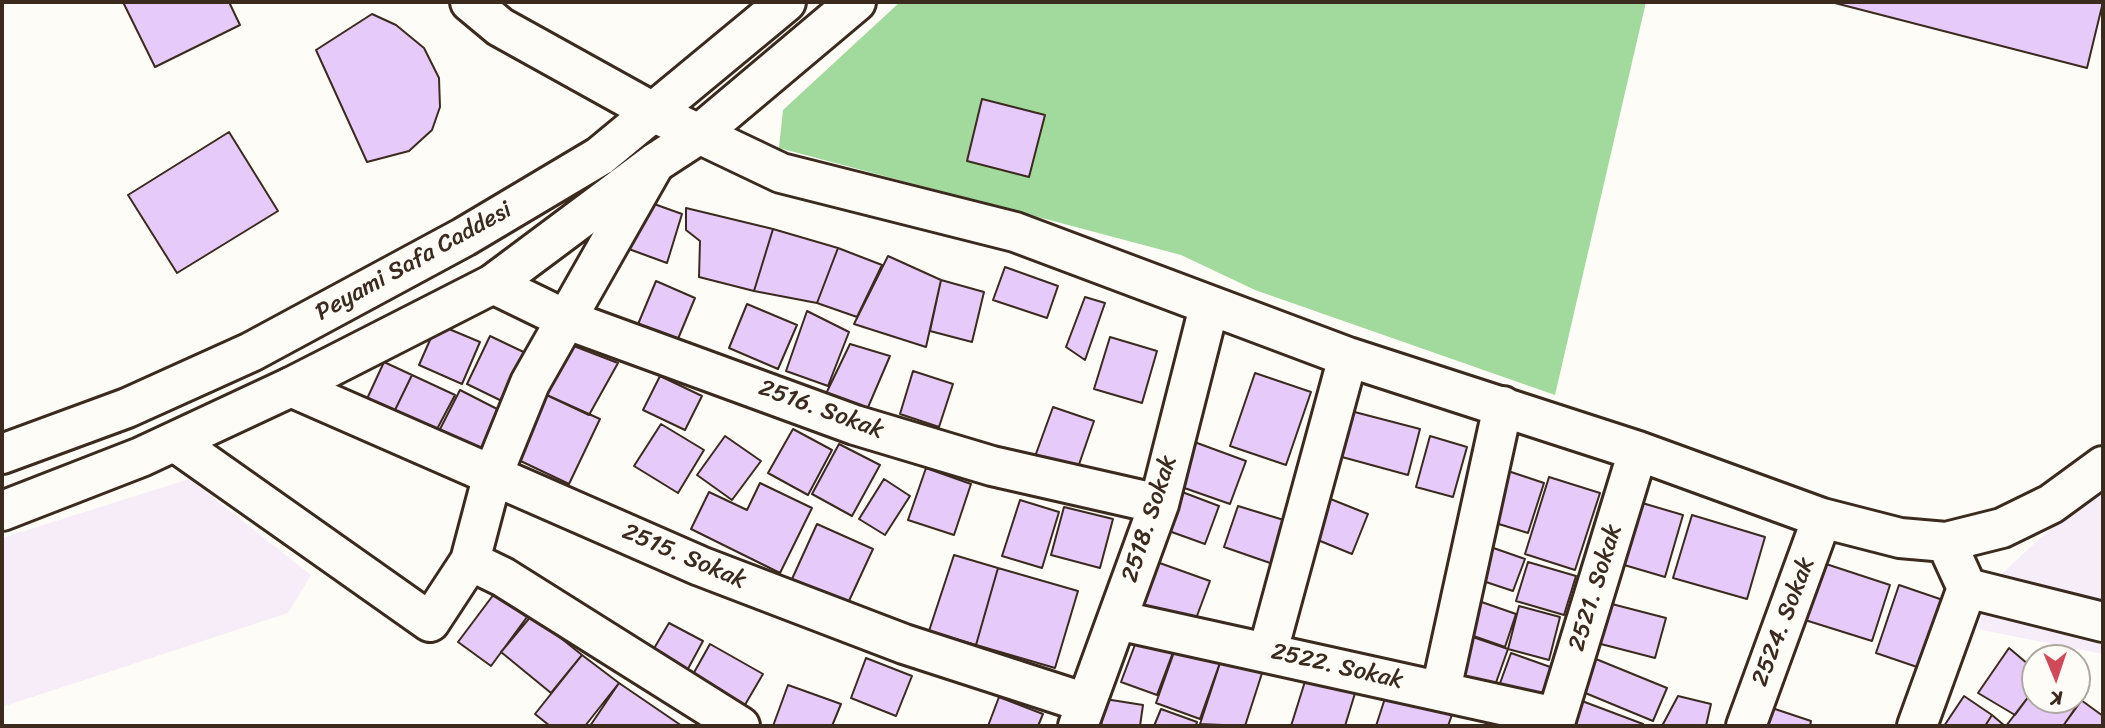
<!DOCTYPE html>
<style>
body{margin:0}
#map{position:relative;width:2105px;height:728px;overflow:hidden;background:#fdfcf7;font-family:Sriracha,sans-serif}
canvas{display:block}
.frame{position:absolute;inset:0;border:4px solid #3b2a1e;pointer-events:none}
.north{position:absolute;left:2021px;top:644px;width:70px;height:70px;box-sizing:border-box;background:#fdfcf7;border:2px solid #afa8a0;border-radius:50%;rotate:178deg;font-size:19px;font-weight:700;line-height:28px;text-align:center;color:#3b2a1e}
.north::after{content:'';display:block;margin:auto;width:24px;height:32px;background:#d1495b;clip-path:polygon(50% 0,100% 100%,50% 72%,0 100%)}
</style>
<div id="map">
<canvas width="2105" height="728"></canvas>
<div class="frame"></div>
<div class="north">K</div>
</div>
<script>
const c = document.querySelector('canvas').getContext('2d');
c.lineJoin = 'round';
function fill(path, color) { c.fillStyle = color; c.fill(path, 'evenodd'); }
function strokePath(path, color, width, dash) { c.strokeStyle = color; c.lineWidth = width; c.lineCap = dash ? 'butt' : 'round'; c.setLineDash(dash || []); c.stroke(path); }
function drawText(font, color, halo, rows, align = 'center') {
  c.font = font + ' Sriracha,sans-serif'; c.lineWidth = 5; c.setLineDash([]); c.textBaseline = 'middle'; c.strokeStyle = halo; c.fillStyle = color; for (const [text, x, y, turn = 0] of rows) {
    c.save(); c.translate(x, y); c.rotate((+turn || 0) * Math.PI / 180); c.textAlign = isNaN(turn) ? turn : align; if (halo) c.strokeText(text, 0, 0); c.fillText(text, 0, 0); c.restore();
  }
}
const built = new Path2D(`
 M189,479l122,96 -23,38 -286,94v-169z
 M2103,486v168l-126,-25 16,-47 46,-43z`);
const green = new Path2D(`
 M900,2h746l-91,393 -300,-105 -74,-35 -402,-107 4,-38z`);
const building = new Path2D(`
 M123,2h106l11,23 -85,42z
 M1831,2h272l-16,66z
 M372,14l24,11 28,23 15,30 1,29 -8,23 -23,21 -42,11 -51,-112z
 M982,99l63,16 -16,62 -62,-16z
 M229,132l49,79 -101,62 -49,-78z
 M643,200l39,14 -15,49 -41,-15z
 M686,208l87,21 -19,62 -55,-14 1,-36 -14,-11z
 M773,229l65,19 -21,55 -63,-12z
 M838,248l44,17 -25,52 -40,-14z
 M888,256l53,24 -15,67 -72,-23z
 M1005,267l53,19 -11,32 -54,-18z
 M941,280l43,12 -12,50 -42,-11z
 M656,281l39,17 -20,48 -39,-17z
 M1085,297l20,6 -20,57 -19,-13z
 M747,304l50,21 -19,44 -49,-21z
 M807,311l42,21 -21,54 -42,-15z
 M437,324l43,18 -18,42 -43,-19z
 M490,336l42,20 -24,48 -41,-20z
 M1110,337l47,14 -15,52 -48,-14z
 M566,343l52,20 -29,52 -51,-24z
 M850,344l40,12 -27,63 -42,-15z
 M384,362l28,13 -17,35 -29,-9z
 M913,371l40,13 -14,43 -39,-13z
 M1255,373l56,19 -25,73 -56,-19z
 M412,375l43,20 -19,36 -41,-21z
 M660,376l42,20 -17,34 -42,-20z
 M460,390l41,21 -23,47 -42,-21z
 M538,391l62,28 -31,65 -61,-29z
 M1053,407l41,14 -19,55 -42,-14z
 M1343,409l77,20 -12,46 -77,-21z
 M661,424l43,26 -26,43 -44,-27z
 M793,429l39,21 -24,45 -40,-22z
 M725,436l36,25 -29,39 -35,-25z
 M1430,436l37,11 -14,50 -37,-10z
 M1189,440l57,21 -16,43 -57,-20z
 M839,444l41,21 -28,51 -40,-22z
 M926,468l45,16 -17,51 -46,-15z
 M1505,470l39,13 -16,50 -39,-12z
 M1549,477l51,16 -25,77 -50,-16z
 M884,479l26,17 -25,39 -26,-16z
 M760,483l52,25 -32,65 -89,-44 18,-37 38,18z
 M1169,487l50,19 -14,38 -50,-18z
 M1323,496l45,18 -16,40 -44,-18z
 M1020,500l39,12 -17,56 -40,-12z
 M1632,500l51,15 -18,62 -51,-15z
 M1238,506l49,15 -14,43 -49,-17z
 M1064,507l49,12 -13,49 -49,-13z
 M1692,515l73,22 -18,62 -74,-21z
 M817,524l56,25 -25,54 -56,-24z
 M1482,544l43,15 -12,32 -42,-14z
 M954,555l44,13 -22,77 -47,-14z
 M1154,561l56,20 -19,51 -55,-20z
 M1528,562l48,14 -12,39 -48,-14z
 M1823,563l67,22 -18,56 -67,-21z
 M998,568l80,23 -23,77 -79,-23z
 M1899,585l44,15 -23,68 -44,-15z
 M494,594l33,23 -36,49 -33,-24z
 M1473,599l43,15 -11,33 -43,-15z
 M1608,603l58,15 -11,40 -58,-15z
 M1519,606l41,11 -11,43 -41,-11z
 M532,615l50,40 -31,38 -50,-41z
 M669,623l34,18 -20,37 -34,-21z
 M1139,634l36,13 -18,48 -36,-13z
 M1464,634l44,15 -15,42 -44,-16z
 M1179,638l44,16 -23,65 -44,-16z
 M710,644l53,30 -24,41 -52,-30z
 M2009,648l26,22v18l-20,27 -37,-22z
 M1511,653l42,15 -11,32 -43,-14z
 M1223,654l41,13 -19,59 -45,-2z
 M582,655l37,28 -34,43h-35l-15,-12z
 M1591,657l76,31 -14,33 -75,-31z
 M866,658l46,18 -16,40 -45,-18z
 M1307,675l49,15 -11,36h-54z
 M619,683l63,43h-92z
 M788,685l53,19 -9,22h-59z
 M2035,688v12h42v-8l7,5 -21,29h-57z
 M1388,689l66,20 -6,17h-72z
 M1678,696l33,8 -5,22h-44z
 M1964,696l28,19 -7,11h-41z
 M999,697l44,17 -5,12h-50z
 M1105,699l38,6 -3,21h-39z
 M2081,700l22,16v10h-40z
 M1582,701l61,23v2h-71z
 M1769,707l42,14 -1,5h-48z
 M1161,709l36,13 -1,4h-42z
 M1992,715l13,11h-20z`);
const minor = new Path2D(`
 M470,2l30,25 155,86 126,60 234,59 333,125 290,94 184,67 78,20 46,4 56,-14 49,-24 52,-38
 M655,163l-125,220 -37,91 -23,87 33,16 237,149
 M493,284l72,35 290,106 137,41 167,38
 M291,387l409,179 204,78 182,59
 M175,442l255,180 40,-61
 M1967,588l136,34
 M1117,620l439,97
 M1268,651l80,-294
 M1441,690l62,-284
 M1078,726l81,-222 50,-197
 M1554,726l84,-275
 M1746,726l76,-208
 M1917,726l50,-138 -21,-46`);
const major = new Path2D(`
 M2,454l125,-46 124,-56 213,-115 136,-81 186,-154
 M2,511l139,-54 150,-70 202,-103 162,-121 43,-28 158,-133`);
const streetNames = [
 ["Peyami Safa Caddesi",414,262,-29],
 ["2516. Sokak",821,410,20],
 ["2518. Sokak",1150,519,-72],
 ["2515. Sokak",684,557,23],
 ["2521. Sokak",1596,588,-73],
 ["2524. Sokak",1784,622,-69],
 ["2522. Sokak",1337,667,13]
];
fill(built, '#f6edf8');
fill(green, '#a2d99d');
fill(building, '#e6caf9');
strokePath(building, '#3b2a1e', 2);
strokePath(minor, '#3b2a1e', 44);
strokePath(major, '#3b2a1e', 44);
strokePath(minor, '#fdfcf7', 38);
strokePath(major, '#fdfcf7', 38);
drawText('24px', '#3b2a1e', '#fdfcf7', streetNames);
</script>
